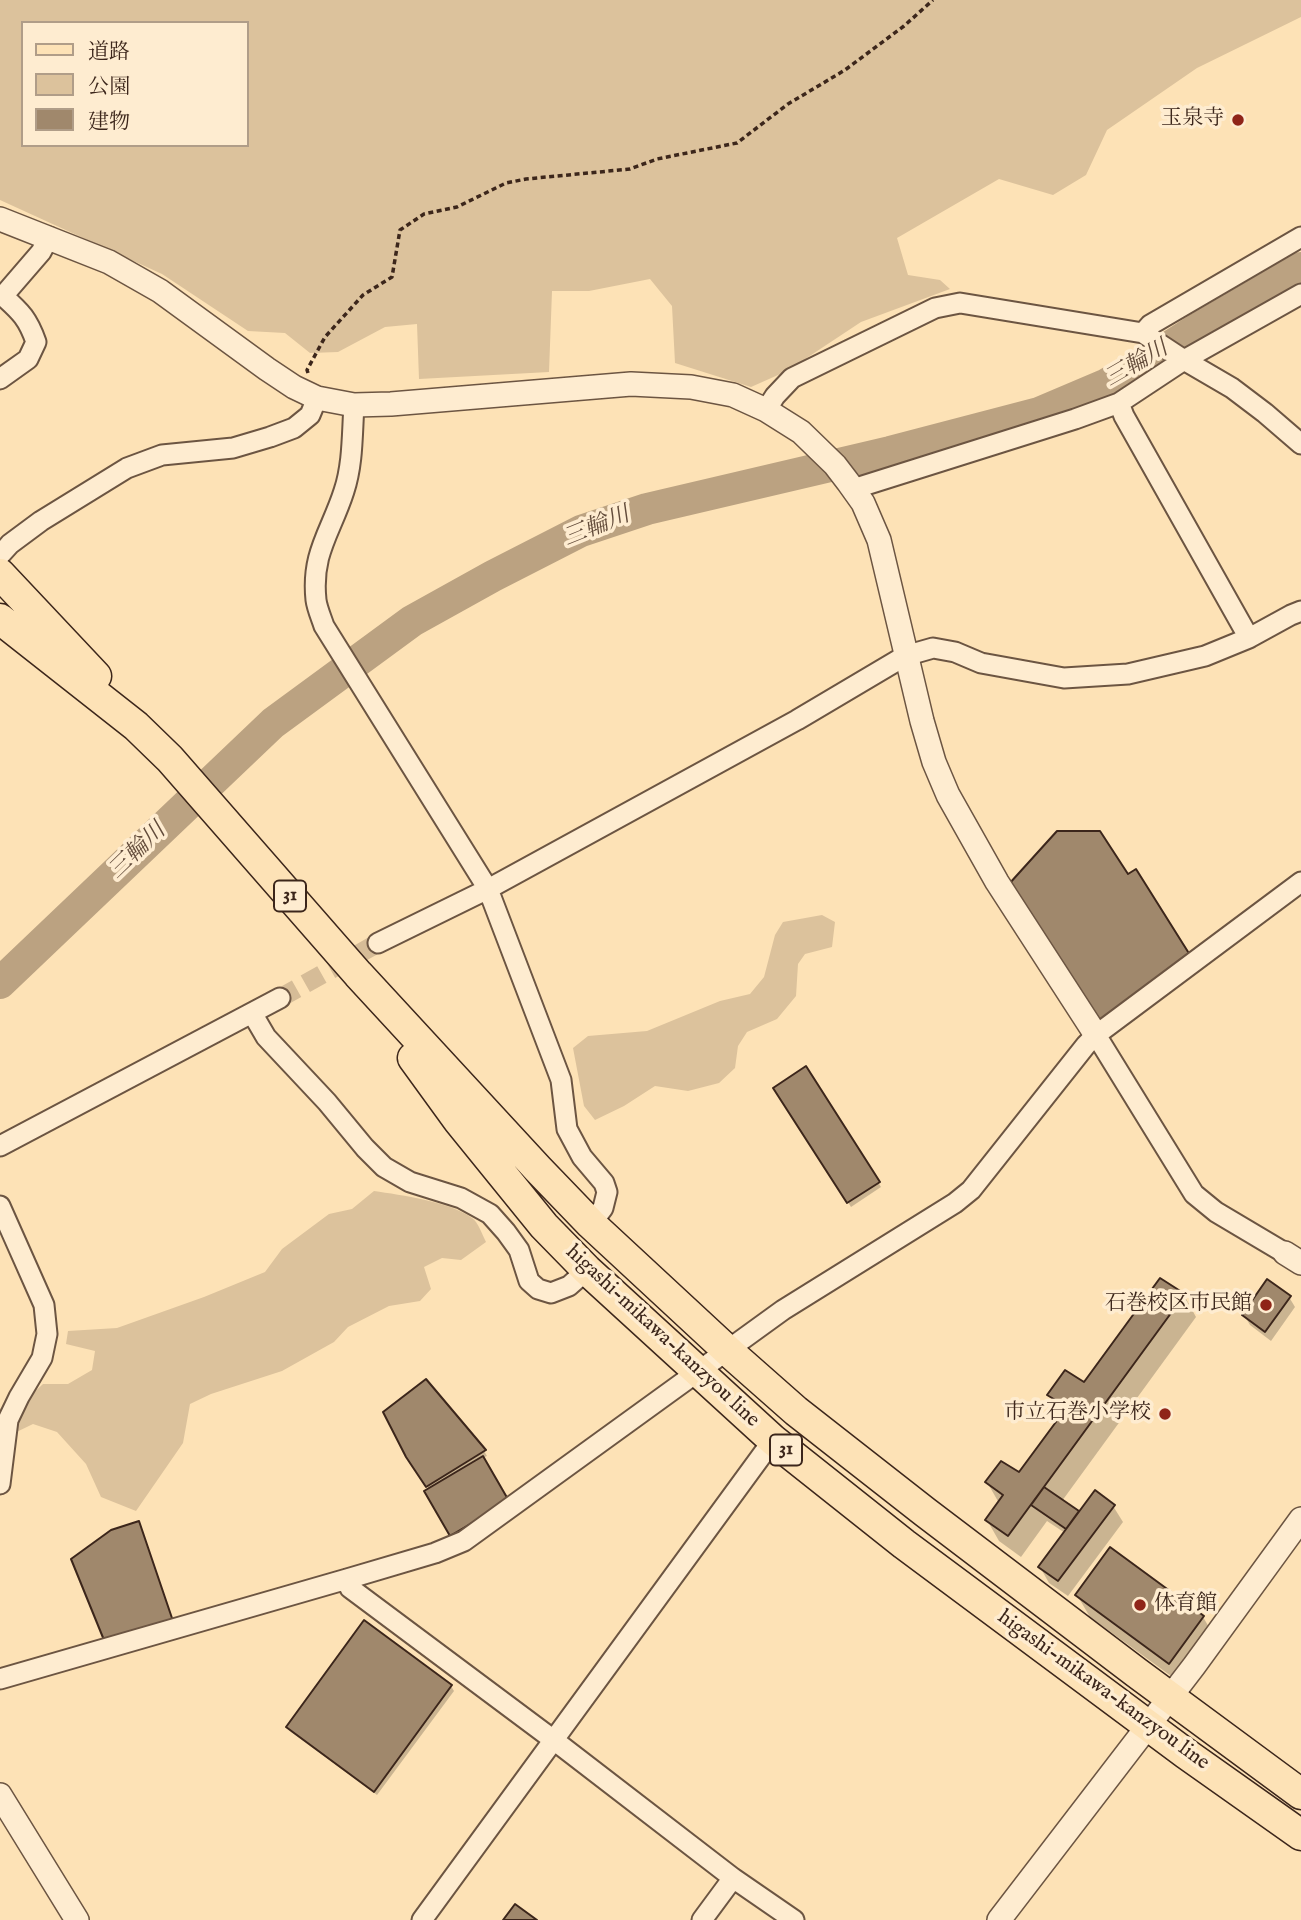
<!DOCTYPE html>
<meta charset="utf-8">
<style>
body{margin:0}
#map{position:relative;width:1301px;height:1920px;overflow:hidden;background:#fde2b6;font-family:"IM FELL English","Noto Serif JP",serif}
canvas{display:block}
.legend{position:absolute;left:21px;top:21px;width:228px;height:126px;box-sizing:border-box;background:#feecd0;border:2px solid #b09d88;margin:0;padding:9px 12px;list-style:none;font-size:21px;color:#3c261b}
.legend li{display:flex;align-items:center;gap:14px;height:35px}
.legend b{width:35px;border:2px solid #b09d88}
</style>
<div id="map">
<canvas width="1301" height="1920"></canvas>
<ul class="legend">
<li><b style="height:9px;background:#fde2b6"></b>道路</li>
<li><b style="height:19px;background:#dcc29c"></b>公園</li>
<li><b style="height:19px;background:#a0886c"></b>建物</li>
</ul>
</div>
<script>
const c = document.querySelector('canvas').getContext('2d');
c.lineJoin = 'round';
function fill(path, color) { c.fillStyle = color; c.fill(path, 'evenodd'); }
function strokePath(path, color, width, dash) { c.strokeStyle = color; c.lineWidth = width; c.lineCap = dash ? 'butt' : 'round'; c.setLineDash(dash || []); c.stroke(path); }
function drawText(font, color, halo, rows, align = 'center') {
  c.font = font + ' "IM FELL English","Noto Serif JP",serif'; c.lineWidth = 7; c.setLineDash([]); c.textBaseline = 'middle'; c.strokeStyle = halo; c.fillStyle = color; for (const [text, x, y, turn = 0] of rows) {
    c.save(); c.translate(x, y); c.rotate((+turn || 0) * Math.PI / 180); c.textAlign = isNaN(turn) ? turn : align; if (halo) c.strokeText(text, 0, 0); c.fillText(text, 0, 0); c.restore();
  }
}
const green = new Path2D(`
 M0,0h1301v17l-104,51 -90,62 -21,45 -33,20 -54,-16 -102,59 11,37 32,5 10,9 -89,33 -74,49 -36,16 -76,-24 -3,-57 -22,-27 -61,12h-37l-3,81 -130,7 -2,-55 -32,3 -47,25 -28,1 -25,-20 -37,-2 -86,-57 -162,-74zM23,23h224v122h-224z
 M822,915l13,7 -3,25 -27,7 -7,10 -2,32 -19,23 -30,13 -9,14 -3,22 -16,15 -31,8 -33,-5 -31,20 -29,14 -11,-14 -11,-58 15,-12 59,-5 73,-30 30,-7 14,-17 11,-42 8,-13z
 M374,1191c27,4 77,11 98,27 6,4 10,16 14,24l-25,18 -19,-2 -18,9 7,22 -11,12 -31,5 -41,21 -14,15 -52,29 -71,23 -21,10 -7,39 -47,68 -35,-14 -15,-33 -29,-32 -24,-8 -33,16v-31l3,-3 25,-8 15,-14h25l24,-14 3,-19 -29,-7 2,-13 49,-3 87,-31 61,-25 17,-23 47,-35 23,-5z`);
const shadow = new Path2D(`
 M805,1069l76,118 -30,20 -76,-119z
 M1184,1295l12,22 -134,184 17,13 34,-8 10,16 -55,74 -19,-13 -9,-16 25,-34 -18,-12 -26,36 -22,-16 -12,-21 12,-17 -12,-21 32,-8 43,-57 -13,-22 35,-11z
 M1289,1297l6,10 -24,34 -21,-16 -6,-10z
 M426,1382l58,69 3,5 -5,2 28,48 -56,33 -28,-47 4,-2 -20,-28z
 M1077,1595l126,22 13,22 -34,45 -92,-67z
 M451,1686l3,5 -77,104 -86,-63 -3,-5z`);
const river = new Path2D(`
 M0,983l273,-260 139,-102 81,-45 88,-45 66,-22 243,-57 149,-39 66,-28 52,-30 42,-27 102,-60`);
const building = new Path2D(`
 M1057,831h43l28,43 8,-5 54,86 -92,69 -89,-140z
 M806,1066l74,116 -33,21 -74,-115z
 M1160,1278l25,16 -177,242 -23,-16 18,-25 -18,-13 16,-21 18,11 48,-65 -20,-12 18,-25 19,12z
 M1267,1279l24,17 -26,36 -23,-17z
 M426,1379l60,71 -60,37 -20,-30 -23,-45z
 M483,1456l26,45 -59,35 -26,-45z
 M1044,1487l35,24 -13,18 -35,-24z
 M1095,1490l20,15 -57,76 -20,-14z
 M139,1521l35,103 -68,21 -35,-86 40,-29z
 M1110,1547l94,69 -35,48 -94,-69z
 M364,1620l88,65 -78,107 -88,-65z
 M515,1904l22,16h-34z`);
const minorTunnel = new Path2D(`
 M280,998l98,-55`);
const path = new Path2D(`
 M308,373l-1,-3 18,-33 38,-42 29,-18 8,-47 24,-16 33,-7 49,-24 20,-4 104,-10 27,-10 80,-16 51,-39 57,-34 59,-44 29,-26`);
const minor = new Path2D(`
 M1301,294l-117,66 -65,43 5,13 125,222 42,-23 10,-4
 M1143,333l41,27 48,28 33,25 36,31
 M0,379l28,-20 8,-17c-8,-23 -15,-30 -33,-46l38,-44 8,-15
 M354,405c-2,29 -1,59 -10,86 -13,41 -33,62 -28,109 1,8 5,17 8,26l164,263 73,191 6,49 15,28 22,26 3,9 -4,16 -12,16
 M766,410l9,-14 17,-18 143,-70 25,-5 183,30 7,-8 151,-88
 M853,489l222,-70 44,-16
 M0,555l10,-11 31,-23 86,-53 35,-13 71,-7 37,-11 24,-9 16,-13 7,-17
 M378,943l110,-54 309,-169 108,-64 28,-8 22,4 26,11 83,15 64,-4 77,-18 44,-18
 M252,1013l14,24 61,65 38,46 19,19 26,15 51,16 29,16 16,18 13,18 10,31 9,8 13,4 18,-7 18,-16
 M1096,1035l98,159 22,18 69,41
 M0,1146l280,-148
 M0,1206l44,99 3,29 -5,24 -23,39 -11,23 -8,64
 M347,1579l3,9 205,153 178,137 61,42
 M0,1679l347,-100 88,-26 29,-12 319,-231 172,-107 16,-13 115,-145 10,-10 205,-153
 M422,1920l351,-480
 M702,1920l31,-42`);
const tertiary = new Path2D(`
 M0,219l109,43 51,29 107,78 27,18 23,11 37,7 37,-1 240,-20 60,3 42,8 33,15 35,22 34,33 13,17 15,21 16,37 43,181 12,41 14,33 49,87 99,153
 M1285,1253l16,10
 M0,1795l77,125
 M999,1920l195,-254 107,-147`);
const primary = new Path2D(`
 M0,574l96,102
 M0,619l136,107 34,33 188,215 180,195 53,55 137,127 68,60 129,101 212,161 164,121
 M413,1058l45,62 86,106 43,44 186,170 131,104 281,209 116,82`);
const markers = [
 [1238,120,7,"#8f2418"],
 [1266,1305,7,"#8f2418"],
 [1165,1414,7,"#8f2418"],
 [1140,1605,7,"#8f2418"]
];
const shields = [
 [290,896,32],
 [786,1450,32]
];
const shieldNames = [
 ["31",290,896],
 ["31",786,1450]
];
const poiNames = [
 ["玉泉寺",1224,120],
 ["石巻校区市民館",1252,1305],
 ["市立石巻小学校",1151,1414],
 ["体育館",1154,1605,"left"]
];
const streetNames = [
 ["higashi-mikawa-kanzyou line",662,1337,43],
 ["higashi-mikawa-kanzyou line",1103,1691,36]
];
const waterNames = [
 ["三輪川",1137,365,-30],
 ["三輪川",597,528,-22],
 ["三輪川",138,852,-44]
];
fill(green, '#dcc29c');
fill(shadow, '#0003');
strokePath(river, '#bba281', 32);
fill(building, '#a0886c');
strokePath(building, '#3c261b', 2);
strokePath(minorTunnel, '#d6bc97', 19, [19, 10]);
strokePath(minor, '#6c5542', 23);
strokePath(tertiary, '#6c5542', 26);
strokePath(primary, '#3c261b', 33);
strokePath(path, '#3c261b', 3.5, [5, 3.5]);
strokePath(minor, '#feecd0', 19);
strokePath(tertiary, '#feecd0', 23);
strokePath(primary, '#fde2b6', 30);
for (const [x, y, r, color] of markers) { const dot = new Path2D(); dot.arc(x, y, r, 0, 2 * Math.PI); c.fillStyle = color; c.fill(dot); strokePath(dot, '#feecd0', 2.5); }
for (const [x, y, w] of shields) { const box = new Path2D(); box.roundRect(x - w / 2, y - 15.5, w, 31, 5); c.fillStyle = '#feecd0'; c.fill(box); strokePath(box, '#3c261b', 2); }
drawText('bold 19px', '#3c261b', null, shieldNames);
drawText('21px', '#3c261b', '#feecd0', poiNames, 'right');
drawText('21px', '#3c261b', '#feecd0', streetNames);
drawText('italic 23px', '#624b3a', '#feecd0', waterNames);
</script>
